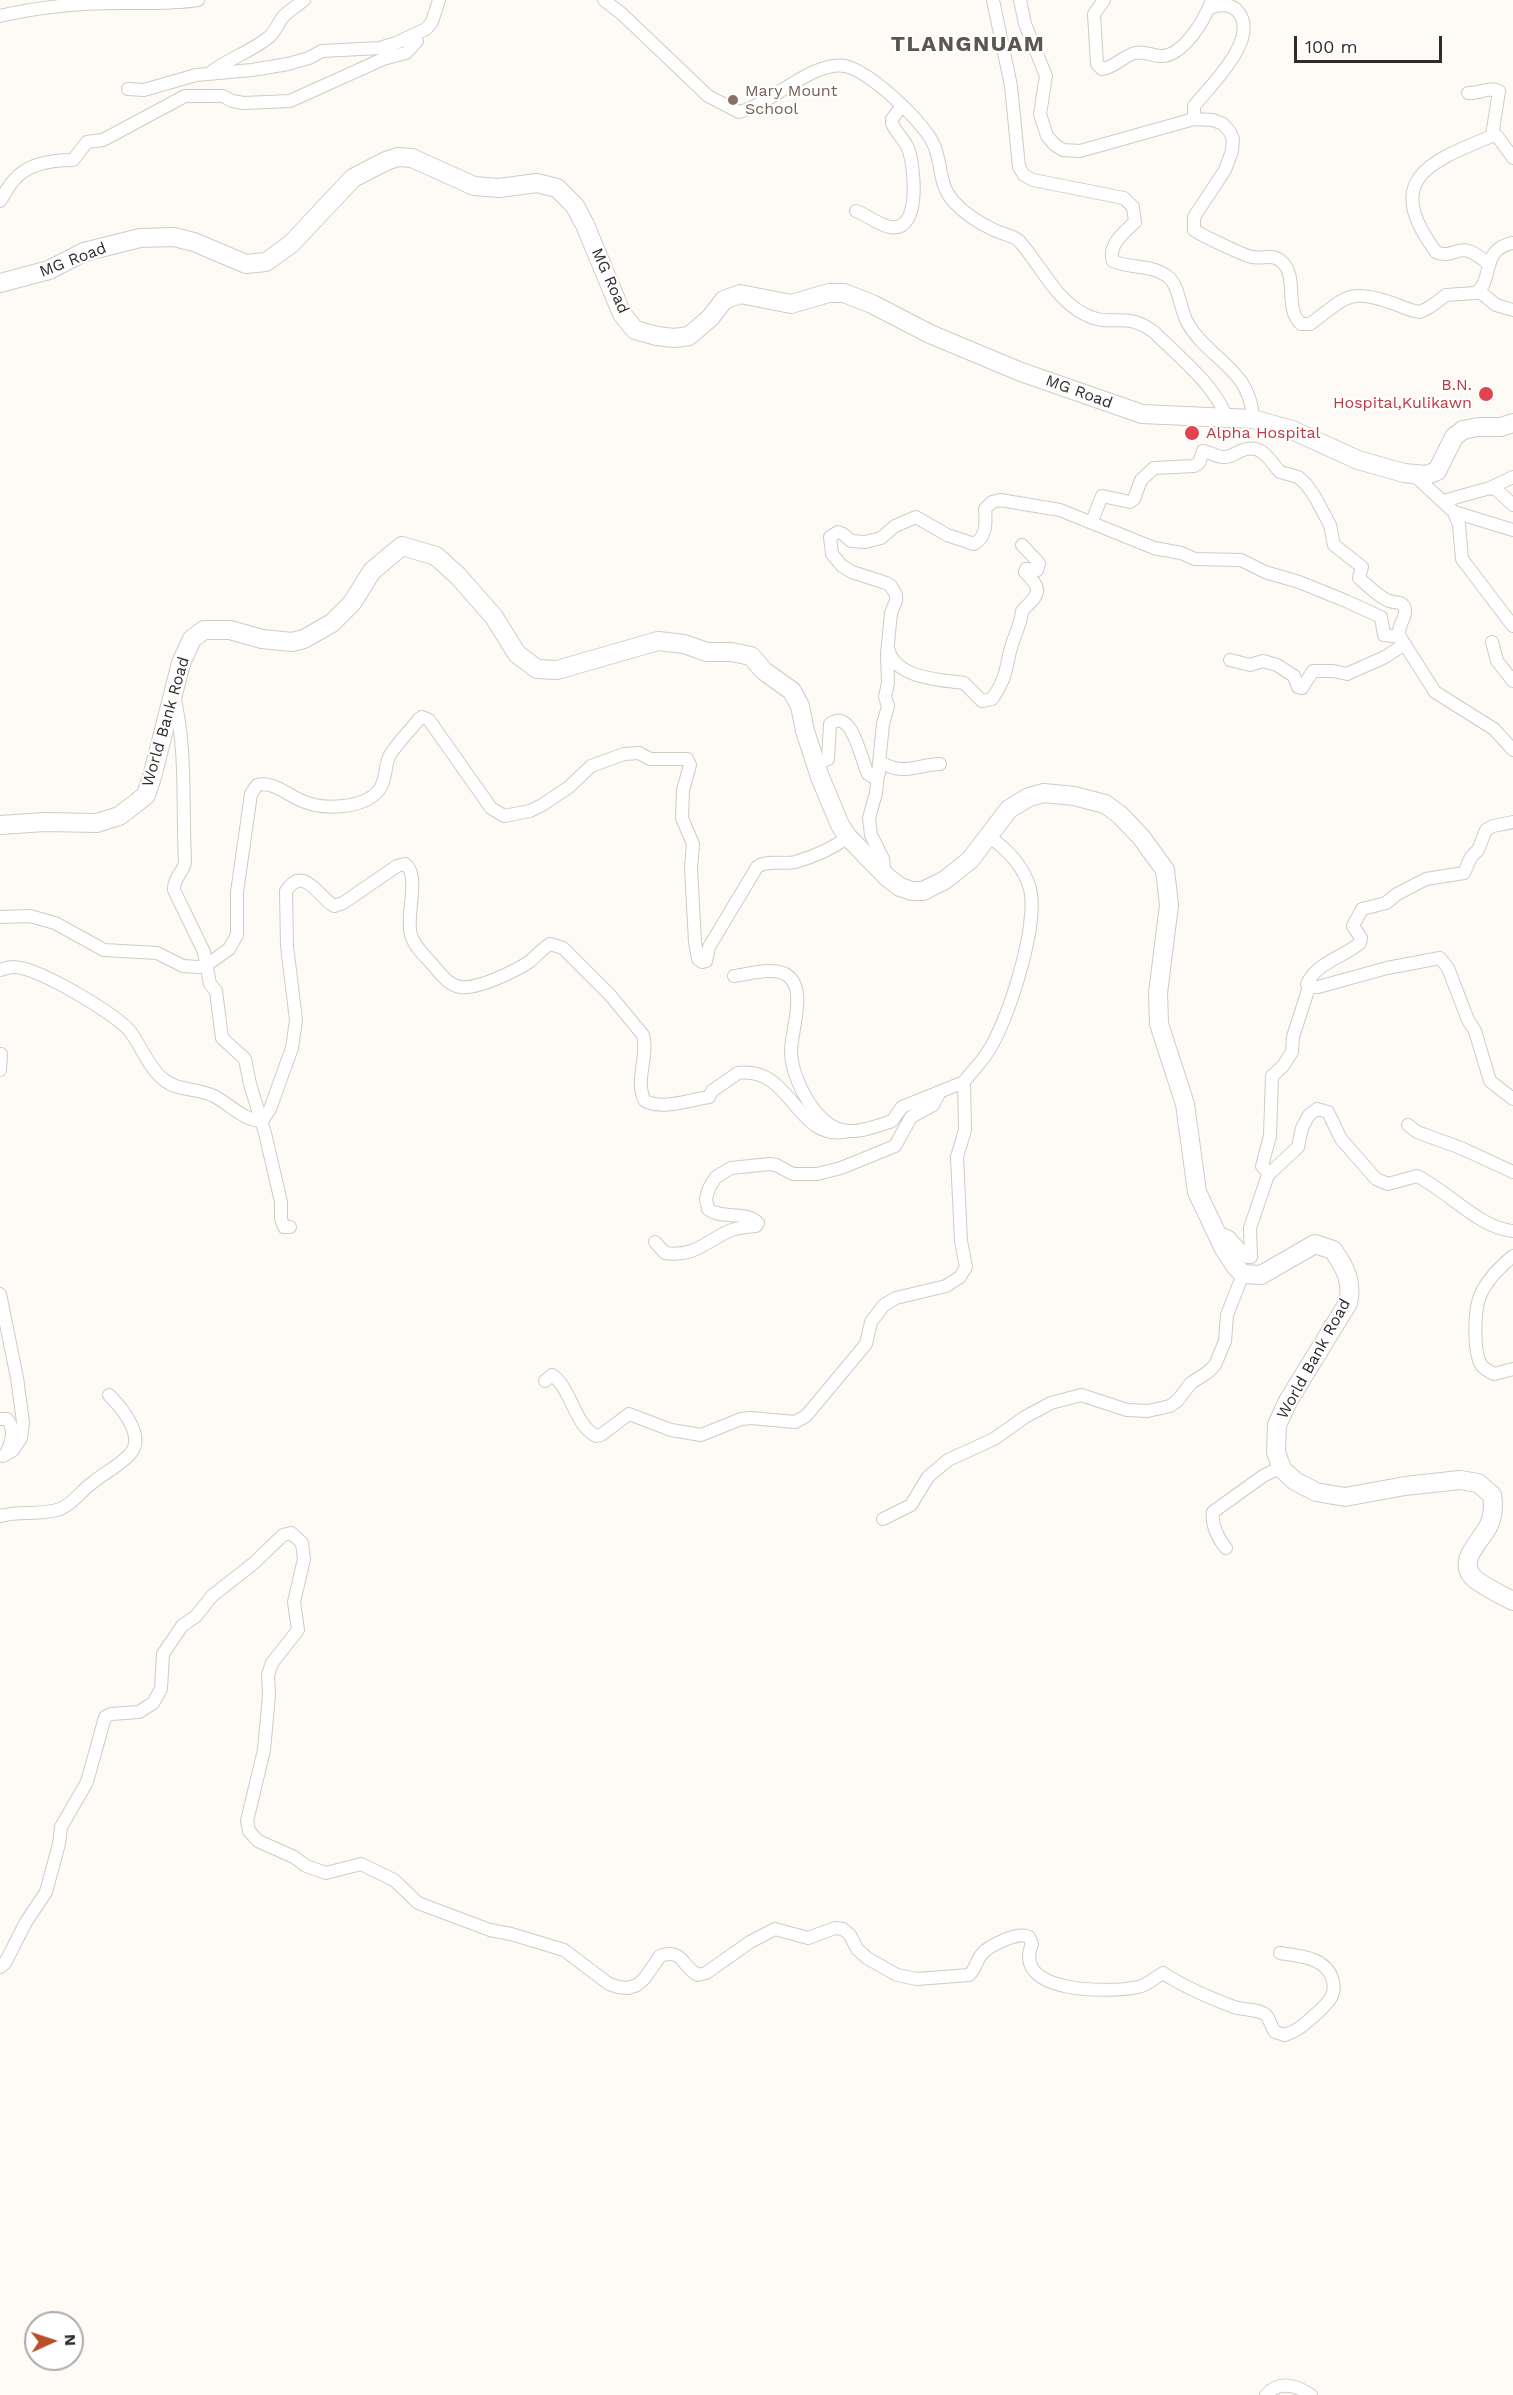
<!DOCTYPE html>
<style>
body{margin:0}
#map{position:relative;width:1513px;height:2395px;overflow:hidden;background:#fefbf7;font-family:"Work Sans",sans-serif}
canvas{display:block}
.north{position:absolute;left:24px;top:2311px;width:60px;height:60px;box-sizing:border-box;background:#fff;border:2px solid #acabaa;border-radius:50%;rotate:87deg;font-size:16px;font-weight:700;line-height:24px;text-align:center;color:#2f2d2b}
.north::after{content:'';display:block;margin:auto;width:21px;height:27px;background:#b74f2b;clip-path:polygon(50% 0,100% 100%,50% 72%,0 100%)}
.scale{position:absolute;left:1294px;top:36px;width:148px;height:27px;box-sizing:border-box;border:3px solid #2f2d2b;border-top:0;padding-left:8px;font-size:18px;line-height:21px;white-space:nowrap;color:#2f2d2b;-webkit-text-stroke:4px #fff;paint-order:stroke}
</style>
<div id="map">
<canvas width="1513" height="2395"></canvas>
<div class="north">N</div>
<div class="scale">100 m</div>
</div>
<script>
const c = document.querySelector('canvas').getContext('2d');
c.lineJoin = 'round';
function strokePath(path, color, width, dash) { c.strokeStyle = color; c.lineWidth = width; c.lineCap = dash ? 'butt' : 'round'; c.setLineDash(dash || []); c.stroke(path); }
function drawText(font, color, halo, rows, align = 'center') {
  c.font = font + ' "Work Sans",sans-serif'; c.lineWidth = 4.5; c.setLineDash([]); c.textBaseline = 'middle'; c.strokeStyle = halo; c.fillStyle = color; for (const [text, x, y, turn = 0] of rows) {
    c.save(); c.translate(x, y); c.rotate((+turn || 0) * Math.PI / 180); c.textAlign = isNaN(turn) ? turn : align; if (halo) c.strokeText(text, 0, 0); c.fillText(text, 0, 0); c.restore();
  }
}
const minor = new Path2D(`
 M604,0l18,14 86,82 31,16c31,-7 74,-52 106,-46 26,6 76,54 88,77 10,20 4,40 21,59 12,13 25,21 40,28 8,4 19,5 25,11 22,24 36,59 67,74 25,13 39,-5 68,17 23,23 62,54 72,85
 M993,0l18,86 8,81 5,8 9,5 91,18 9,9 2,15c-10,9 -28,24 -22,39 17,8 38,3 54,15 12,8 13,33 20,46 21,38 64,46 66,97
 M1020,0l5,24 21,52 -6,38 7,22 8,9 8,5 17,1 114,-32 19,1 10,4 7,8 3,7 -1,12 -7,19 -31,47v13c5,4 51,26 58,27 12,2 22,-4 31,6 15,15 1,46 18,61h9c33,-23 36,-37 79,-22 11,3 20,9 31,10l10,-5 16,-12 29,-2c20,-11 4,-44 38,-50
 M1104,0l-10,14 3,50 5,5c12,-1 21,-13 33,-16 9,-2 16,2 24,3 24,2 46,-37 53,-56
 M0,16c38,-9 81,-13 120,-13 27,0 51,1 78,-3
 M210,73c19,-15 41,-21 59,-36 6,-5 9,-13 13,-19 6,-7 15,-12 22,-18
 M128,89l16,1 52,-15 56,-5 36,-6 21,-6 13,-7 58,-3 16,-5 30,-14 6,-7 7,-22
 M1468,93c11,1 22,-7 31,-2l-7,45
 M1194,119v-13c16,-20 65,-66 45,-93 -7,-10 -19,-9 -30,-5
 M0,201c5,-7 8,-15 14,-21 14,-17 38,-20 59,-20l14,-18 16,-2 82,-44h38l9,5 12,2 46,-2 93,-42 23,-6 11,-12 -2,-7
 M856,211c11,4 23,14 34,16 32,6 24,-60 19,-76 -3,-11 -13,-17 -17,-28v-4l9,-12
 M1488,264c-30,-28 -31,-3 -52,-12 -54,-73 -7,-90 56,-116h5l16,22
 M1479,291l17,14 17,5
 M1414,475l40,37 5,13 3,34 51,67
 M1490,488l23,-11
 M1443,501l47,-13 7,2 16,15
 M1454,512l59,18
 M1092,521l10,-25 28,6 4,-3 7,-19 13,-12 40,-2 5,-3 4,-12c8,1 14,7 22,6 8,0 11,-5 18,-7 19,-7 27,11 37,22l18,5 8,7 9,13 15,28 4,20 28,22 -3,11c8,7 21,20 30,23 7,2 15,0 16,9 1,10 -9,16 -5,27
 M1492,642l5,19 16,20
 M889,651c7,27 52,29 75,32l18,18 10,-2c16,-23 13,-31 20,-55 4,-12 9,-20 10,-33 17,-17 22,-20 3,-39l1,-3 11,1 2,-7 -17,-18
 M1230,660l20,5 13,-4 14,4 17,11 4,11 4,1 11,-17h20l14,3 38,-17 20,-13
 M174,696c13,53 8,110 11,164 1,10 -12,17 -11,30l30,62 6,32 6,7 6,47 23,21 5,25 15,49 16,69v17l3,8h6
 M880,762c25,14 35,3 60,2
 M817,763l11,-4 2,-35c22,-17 31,36 38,50l3,2 8,-3
 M1513,822l-20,4 -7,4 -8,20 -7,7 -7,16 -38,6 -29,15 -11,9 -24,6 -9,17 8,12 -1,5c-16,14 -43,19 -53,41l2,3h9l69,-19 53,-10 8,10 20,52 7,11 15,50 23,18
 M885,875l-2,-16 -12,-24 -2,-17 7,-25 7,-69 5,-18 -3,-9 3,-14 -1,-29 4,-41 5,-12v-6l-5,-9 -5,-3 -34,-11 -10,-6 -10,-12 -2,-17 8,-5 5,2 8,7 14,1 16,-4 14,-12 21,-9 31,18 27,9c13,-7 12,-22 11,-35l7,-7 8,-2 60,10 94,38 27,5 14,6 46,1 24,12 34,10 47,19 35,16 3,18 16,2 35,55 59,37 19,21
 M0,917l30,-1 25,7 49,27 53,3 26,13 16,1 8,-2 22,-16 8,-14v-43l14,-98 6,-9c16,-4 29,9 43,15 20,10 63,10 79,-10 8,-10 5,-24 11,-35 7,-12 20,-24 29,-36l3,-2 7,3 62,88 13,8 26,-5 12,-6 27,-18 22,-21 33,-12 15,-1 11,6h37l3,6 -7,25 -1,28 11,26 -2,24 4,74 3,17 4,3 4,-1 3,-14 48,-80c11,-8 26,-2 38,-5 18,-5 38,-14 53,-25
 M0,970c4,-1 9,-3 13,-3 25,0 99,45 116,63 12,15 19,37 34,49 13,12 35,9 51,17 15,8 31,25 48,25l8,-12 22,-61 4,-28 -9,-74 -1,-55c18,-27 32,6 48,15l9,-3 54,-37 8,-2c16,11 0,51 6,71 3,11 13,20 21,29 8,9 16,21 28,23 17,3 55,-16 69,-25 7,-6 13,-13 21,-18l13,4 47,47 33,40c6,20 -9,47 2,66 18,9 44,-1 64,-4l3,-6 26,-18c56,-7 57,71 111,58
 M734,976c15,-2 42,-10 54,0 19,14 3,56 3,75 0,28 26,78 57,80 14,1 32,-6 44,-10l10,-14 62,-25
 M0,1070l1,-16
 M1408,1125l9,7 44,16 52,24
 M1269,1174l-7,-8 8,-30 2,-60 11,-10 9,-14 1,-15 16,-50
 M1215,1231l14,6 18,20h4l-1,-29 18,-53 30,-28 4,-19 7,-13 8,-6 11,3 13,27 35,40 12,5 29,-8c31,15 62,52 96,55
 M655,1242l10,11c29,4 39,-10 62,-21 9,-5 19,-5 29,-6l2,-3c-12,-13 -36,-3 -50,-14l-2,-10 3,-11 7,-11 15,-9 39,-4 6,1 17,9h24l24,-6 54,-22 16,-29 22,-12 7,-13
 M1513,1256c-12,10 -27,25 -33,40 -6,14 -7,58 2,70 4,4 8,6 12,8l19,-5
 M0,1294l17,84 6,44 -2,16 -8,12 -10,6
 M545,1381l7,-6c20,14 21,48 44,61l5,-1 28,-21 42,16 30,5 40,-16 10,-1 44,4 11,-6 60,-72 5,-22 13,-17 12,-7 50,-12 14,-9 6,-10 -5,-26 -4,-84 8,-27 -1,-48c7,-10 17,-19 23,-29 21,-30 52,-129 43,-164 -6,-23 -23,-40 -42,-53
 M0,1419h7c8,9 5,22 0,33
 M0,1516c20,-6 40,0 60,-7 13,-5 21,-18 32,-26 12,-10 27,-17 37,-28 18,-17 -7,-47 -20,-60
 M883,1519l28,-14 17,-28 20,-17 46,-21 31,-22 26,-14 30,-8 46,15 21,1 22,-5 7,-5 14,-18 17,-11 7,-7 10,-24 2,-26 16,-41
 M1226,1548c-8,-9 -15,-24 -13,-36l50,-36 12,-6 7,-1
 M0,1967l5,-4 21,-41 20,-30 13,-48 2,-17 26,-45 18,-65 6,-3 28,-2 14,-9 8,-14 2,-35 19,-28 14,-10 16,-20 42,-33 29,-28 8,-2 11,10 2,16 -10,43 4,28 -26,33 -4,12 1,20 -5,55 -17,71 2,10 9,10 36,16 12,9 20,7 35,-9 33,16 24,23 72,27 21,4 53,16 45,34 9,3 10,1 9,-3 7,-6 16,-23c23,-8 22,11 38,19l8,-2 44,-31 25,-13 33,9 27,-10 8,1 7,6 7,14 10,9 30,17 20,4 52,-4c7,-6 7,-14 12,-20 8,-10 38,-24 48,-18l3,7c-21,50 78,49 106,43 10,-2 16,-9 25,-14 21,14 47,25 71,34 9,3 25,2 32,8 4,4 5,12 9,17l10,3c13,-4 22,-13 31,-21 12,-11 22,-20 16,-36 -7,-21 -33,-22 -52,-25
 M1266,2395c13,-15 30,-10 45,0`);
const primary = new Path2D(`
 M0,283l49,-13 35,-18 56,-14 34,-1 20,5 52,22 20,-2 25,-18 62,-66 33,-17 12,-4 14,1 62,28 25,2 38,-5 20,5 18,18 10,19 37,89 13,16 22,6 17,2 15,-2 21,-18 14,-18 16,-6 51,10 38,-11h15l28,11 58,30 91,38 121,42 111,5 39,11 66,30 46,13 22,2 11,-4 17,-34 9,-7 15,-3h23l12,-4
 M0,825l45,-3 52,1 22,-7 16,-12 11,-9 6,-18 29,-114 11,-24 12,-9h26l32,9 30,3 12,-3 28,-16 20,-20 20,-32 30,-25 34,10 22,20 36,41 23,37 20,15 20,1 101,-29 26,3 23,8h24l20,4 13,15 28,20 8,15 5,25 15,46 20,48 8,12 39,40 13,10 12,4h11l22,-11 25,-20 39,-51 20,-12 15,-4 30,3 31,8 15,11 21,22 24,33 4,35 -11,88 1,31 26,80 12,88 27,57 12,18 7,7 18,1 54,-31 18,6c12,17 20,32 15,53l-60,98 -11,24 -1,27 6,17 13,12 21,11 29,5 60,-11 55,-6 18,3 14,12c2,11 1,22 -4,32 -9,16 -33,36 -12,53 11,8 25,15 37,21`);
const markers = [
 [733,100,6,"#8d6e63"],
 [1486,394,8,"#e0444e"],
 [1192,433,8,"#e0444e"]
];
const educationNames = [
 ["Mary Mount",745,91],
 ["School",745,109]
];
const streetNames = [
 ["MG Road",73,260,-21],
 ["MG Road",610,281,66],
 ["MG Road",1079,392,20],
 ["World Bank Road",166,722,-74],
 ["World Bank Road",1314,1359,-61]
];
const healthNames = [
 ["B.N.",1472,385],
 ["Hospital,Kulikawn",1472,403],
 ["Alpha Hospital",1206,433,"left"]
];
const districtNames = [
 ["TLANGNUAM",968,45]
];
strokePath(minor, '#d1cbc4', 14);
strokePath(primary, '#d1cbc4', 20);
strokePath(minor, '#fff', 12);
strokePath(primary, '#fff', 18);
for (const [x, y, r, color] of markers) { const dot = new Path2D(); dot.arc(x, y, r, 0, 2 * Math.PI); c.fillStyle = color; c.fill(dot); strokePath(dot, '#fff', 2); }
drawText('16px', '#785e54', '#fff', educationNames, 'left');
drawText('16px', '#2f2d2b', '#fff', streetNames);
drawText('16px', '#be3a42', '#fff', healthNames, 'right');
c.letterSpacing = '1.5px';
drawText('bold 22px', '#5a5650', '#fff', districtNames);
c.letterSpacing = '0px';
</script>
